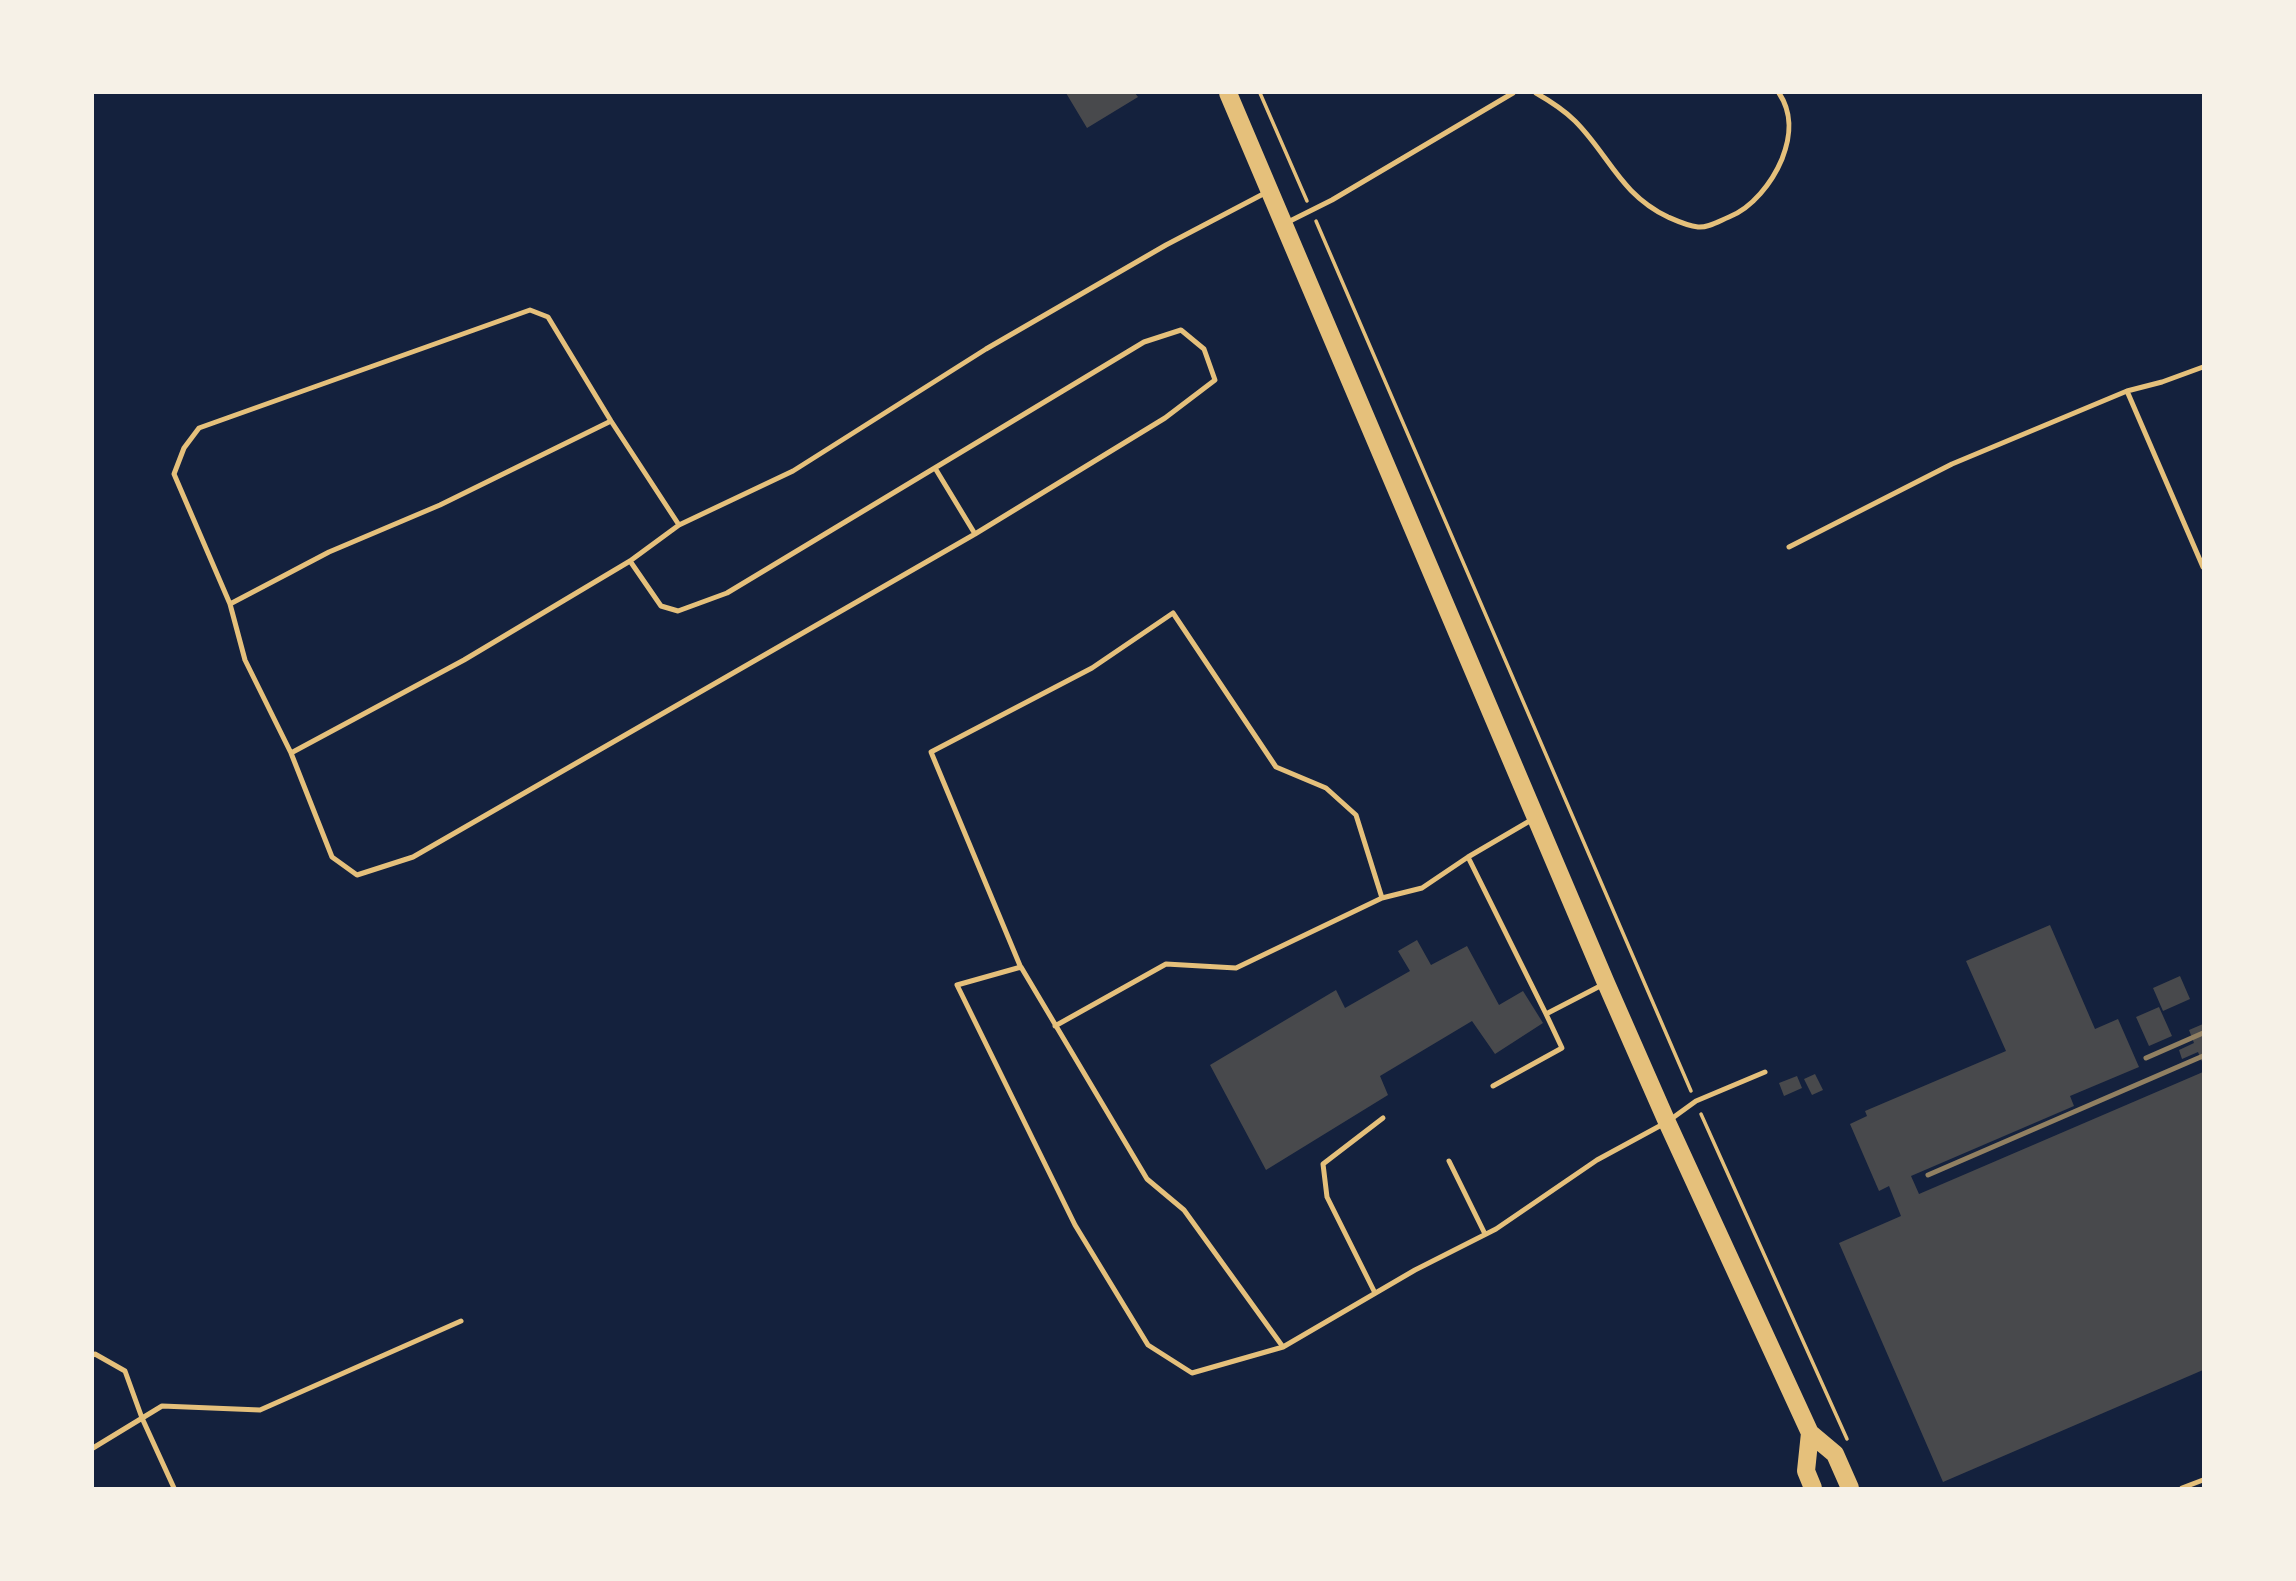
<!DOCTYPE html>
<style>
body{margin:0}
#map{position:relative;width:2296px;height:1581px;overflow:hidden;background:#14213d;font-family:"Public Sans",sans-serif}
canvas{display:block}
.frame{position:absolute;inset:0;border:94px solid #f6f1e7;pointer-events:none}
</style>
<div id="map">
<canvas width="2296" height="1581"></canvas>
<div class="frame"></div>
</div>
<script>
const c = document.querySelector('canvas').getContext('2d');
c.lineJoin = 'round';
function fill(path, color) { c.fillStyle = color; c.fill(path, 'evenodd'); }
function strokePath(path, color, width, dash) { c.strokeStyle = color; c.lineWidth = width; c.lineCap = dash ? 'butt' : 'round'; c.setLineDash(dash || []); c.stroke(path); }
const building = new Path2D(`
 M1066,93h69l3,4 -51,31z
 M2050,925l45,104 23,-10 21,48 -69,29 4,10 -163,70 8,18 284,-122v298l-260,112 -104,-239 62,-27 -12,-30 -10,5 -29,-67 17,-8 -2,-5 141,-60 -40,-90z
 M1417,940l14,25 36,-19 32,59 24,-14 20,32 -48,31 -23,-33 -92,55 8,19 -122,75 -56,-105 126,-75 9,18 65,-37 -12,-20z
 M2180,976l10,23 -27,12 -10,-23z
 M2159,1007l13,29 -23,10 -13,-29z
 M2203,1024v40l-5,-12 -16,7 -3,-9 15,-7 -5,-13z
 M1815,1074l8,16 -11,5 -8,-16z
 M1797,1076l5,12 -18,8 -5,-13z`);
const path = new Path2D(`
 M1260,93l47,108
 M1316,221l375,870
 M1701,1114l146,325`);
const service = new Path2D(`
 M1536,93c14,8 28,17 39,28 34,34 45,73 93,96 9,4 20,9 30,10 10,1 21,-6 31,-10 23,-9 43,-34 53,-58 9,-23 11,-45 -3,-66
 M1288,222l44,-22 181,-107
 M2127,391l76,176
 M935,468l40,66
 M1789,547l163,-83 175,-73 35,-9 41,-15
 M630,561l31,45 17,5 49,-18 417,-251 37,-12 23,19 11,31 -50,38 -190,116 -562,323 -56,18 -25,-18 -41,-104 -46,-93 -15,-56 -56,-130 10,-26 15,-20 331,-118 18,7 63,104 68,104
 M230,604l99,-52 111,-47 171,-84
 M291,753l173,-93 166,-99 49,-36 114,-54 193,-122 180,-104 101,-53
 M1533,819l-65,38 78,157 58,-30
 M1382,898l40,-10 46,-31
 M1021,968l-90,-216 161,-84 81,-55 103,154 50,21 30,27 26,83 -146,70 -70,-4 -111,62
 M1493,1086l69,-38 -16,-34
 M1449,1161l36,73
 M1375,1293l-48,-96 -4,-33 60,-46
 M1283,1347l-99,-137 -37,-31 -126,-212 -64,18 118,240 73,120 44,28 91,-26 132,-77 81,-41 101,-69 70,-38 29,-21 69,-29
 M93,1355l2,-1 30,17 17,47 32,70
 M93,1448l69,-42 98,4 201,-89
 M2182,1488l21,-8`);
const primary = new Path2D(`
 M1228,93l378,890 61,139 143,311 25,21 15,34
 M1810,1433l-4,38 7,17`);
const rail = new Path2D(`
 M2146,1058l57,-25
 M1928,1175l275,-119`);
fill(building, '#48494c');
strokePath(path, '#e5c07b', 3.5);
strokePath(service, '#e5c07b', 5);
strokePath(primary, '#e5c07b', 18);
strokePath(rail, '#918062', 5);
</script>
